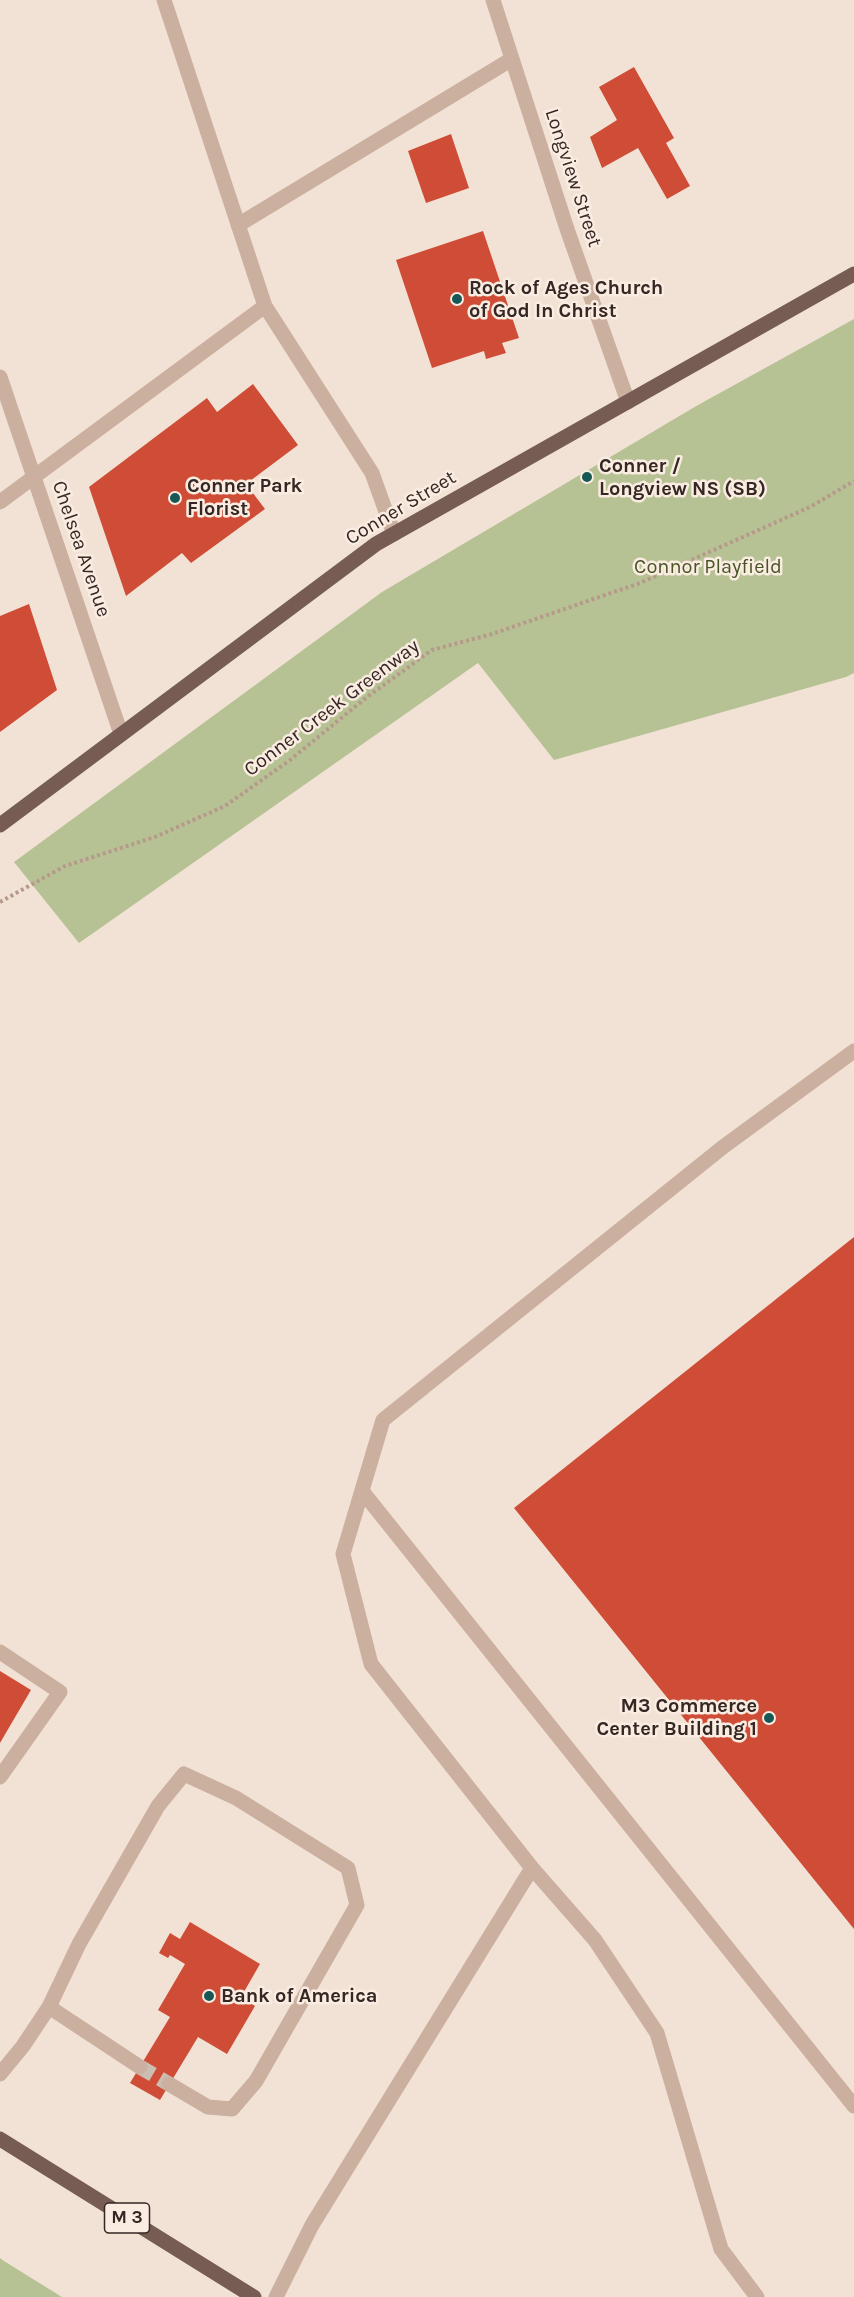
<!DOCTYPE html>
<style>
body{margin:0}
canvas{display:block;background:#f2e2d5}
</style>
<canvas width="854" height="2297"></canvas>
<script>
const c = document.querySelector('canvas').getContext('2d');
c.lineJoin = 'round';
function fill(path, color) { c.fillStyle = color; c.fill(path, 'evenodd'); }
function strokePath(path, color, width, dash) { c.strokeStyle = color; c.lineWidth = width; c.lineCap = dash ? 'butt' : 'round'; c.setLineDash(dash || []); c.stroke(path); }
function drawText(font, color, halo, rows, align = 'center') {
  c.font = font + ' Karla,sans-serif'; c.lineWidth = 5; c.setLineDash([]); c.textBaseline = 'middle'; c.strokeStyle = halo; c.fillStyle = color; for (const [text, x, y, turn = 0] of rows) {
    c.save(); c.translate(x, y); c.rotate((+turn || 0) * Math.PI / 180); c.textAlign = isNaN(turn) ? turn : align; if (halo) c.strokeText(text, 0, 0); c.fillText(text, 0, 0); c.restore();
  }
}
const green = new Path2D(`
 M854,319v354l-8,4 -292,83 -76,-97 -399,280 -65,-81 368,-270 316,-187z
 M0,2258l4,3 58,36h-62z`);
const building = new Path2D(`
 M634,67l40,71 -8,5 24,43 -23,13 -29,-51 -36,20 -12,-31 27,-17 -18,-33z
 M451,134l18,54 -43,15 -18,-52z
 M483,231l36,107 -17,5 4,10 -20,6 -2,-8 -52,17 -36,-108z
 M253,384l45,61 -52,39 19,25 -74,54 -9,-10 -56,43 -37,-109 118,-89 10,14z
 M29,604l28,86 -57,42v-116z
 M854,1237v692l-340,-421z
 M0,1671l31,19 -31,53z
 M190,1922l70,42 -19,33 14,9 -28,48 -29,-17 -38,63 -30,-17 40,-66 -12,-7 27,-46 -15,-9 -2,3 -9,-5 11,-20 10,6z`);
const minorTunnel = new Path2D(`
 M140,2067l29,17`);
const path = new Path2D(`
 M0,902l65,-36 90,-29 70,-31 65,-46 77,-63 65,-47 60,-16 148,-51 170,-76 44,-26`);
const minor = new Path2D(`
 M164,0l101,306 107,167 22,61
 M493,0l74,229 61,173
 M238,225l274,-166
 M0,377l121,357
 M0,502l265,-196
 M362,1491l492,615
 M0,1652l60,40 -60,85
 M140,2067l-91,-60 30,-63 79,-138 26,-32 52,24 112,70 9,37 -101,176 -24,28 -24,-2 -39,-23
 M0,2074l23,-28 26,-39
 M276,2297l36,-72 220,-357
 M757,2297l-36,-48 -64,-216 -62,-93 -63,-72 -161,-204 -28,-110 40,-134 340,-273 131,-96`);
const major = new Path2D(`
 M0,825l376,-281 478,-270
 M0,2139l254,158`);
const markers = [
 [457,299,6,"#175856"],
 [587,477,6,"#175856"],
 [175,498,6,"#175856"],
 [769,1718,6,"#175856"],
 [209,1996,6,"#175856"]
];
const shields = [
 [127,2218,45]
];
const shieldNames = [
 ["M 3",127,2218]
];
const streetNames = [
 ["Longview Street",573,178,72],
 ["Conner Street",401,508,-31],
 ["Chelsea Avenue",81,549,71],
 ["Conner Creek Greenway",332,708,-37]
];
const poiNames = [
 ["Rock of Ages Church",469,288],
 ["of God In Christ",469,311],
 ["Conner /",599,466],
 ["Longview NS (SB)",599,489],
 ["Conner Park",187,486],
 ["Florist",187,509],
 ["M3 Commerce",757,1706,"right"],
 ["Center Building 1",757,1729,"right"],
 ["Bank of America",221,1996]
];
const parkNames = [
 ["Connor Playfield",708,567]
];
fill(green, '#b7c294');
fill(building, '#cf4d36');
strokePath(minorTunnel, '#ccbdb2', 15, [15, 8]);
strokePath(path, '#b6998b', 4, [3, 3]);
strokePath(minor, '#cbb0a0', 15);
strokePath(major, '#775c54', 15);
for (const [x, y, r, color] of markers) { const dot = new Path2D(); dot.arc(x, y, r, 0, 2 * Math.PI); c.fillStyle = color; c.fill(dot); strokePath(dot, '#faece1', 2); }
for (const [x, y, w] of shields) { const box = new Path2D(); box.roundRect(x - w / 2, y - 15, w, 30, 4.5); c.fillStyle = '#faece1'; c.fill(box); strokePath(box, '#342724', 1.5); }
drawText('bold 18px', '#342724', null, shieldNames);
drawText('20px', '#342724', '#faece1', streetNames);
drawText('bold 20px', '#342724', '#faece1', poiNames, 'left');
drawText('20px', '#475426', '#faece1', parkNames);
</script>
